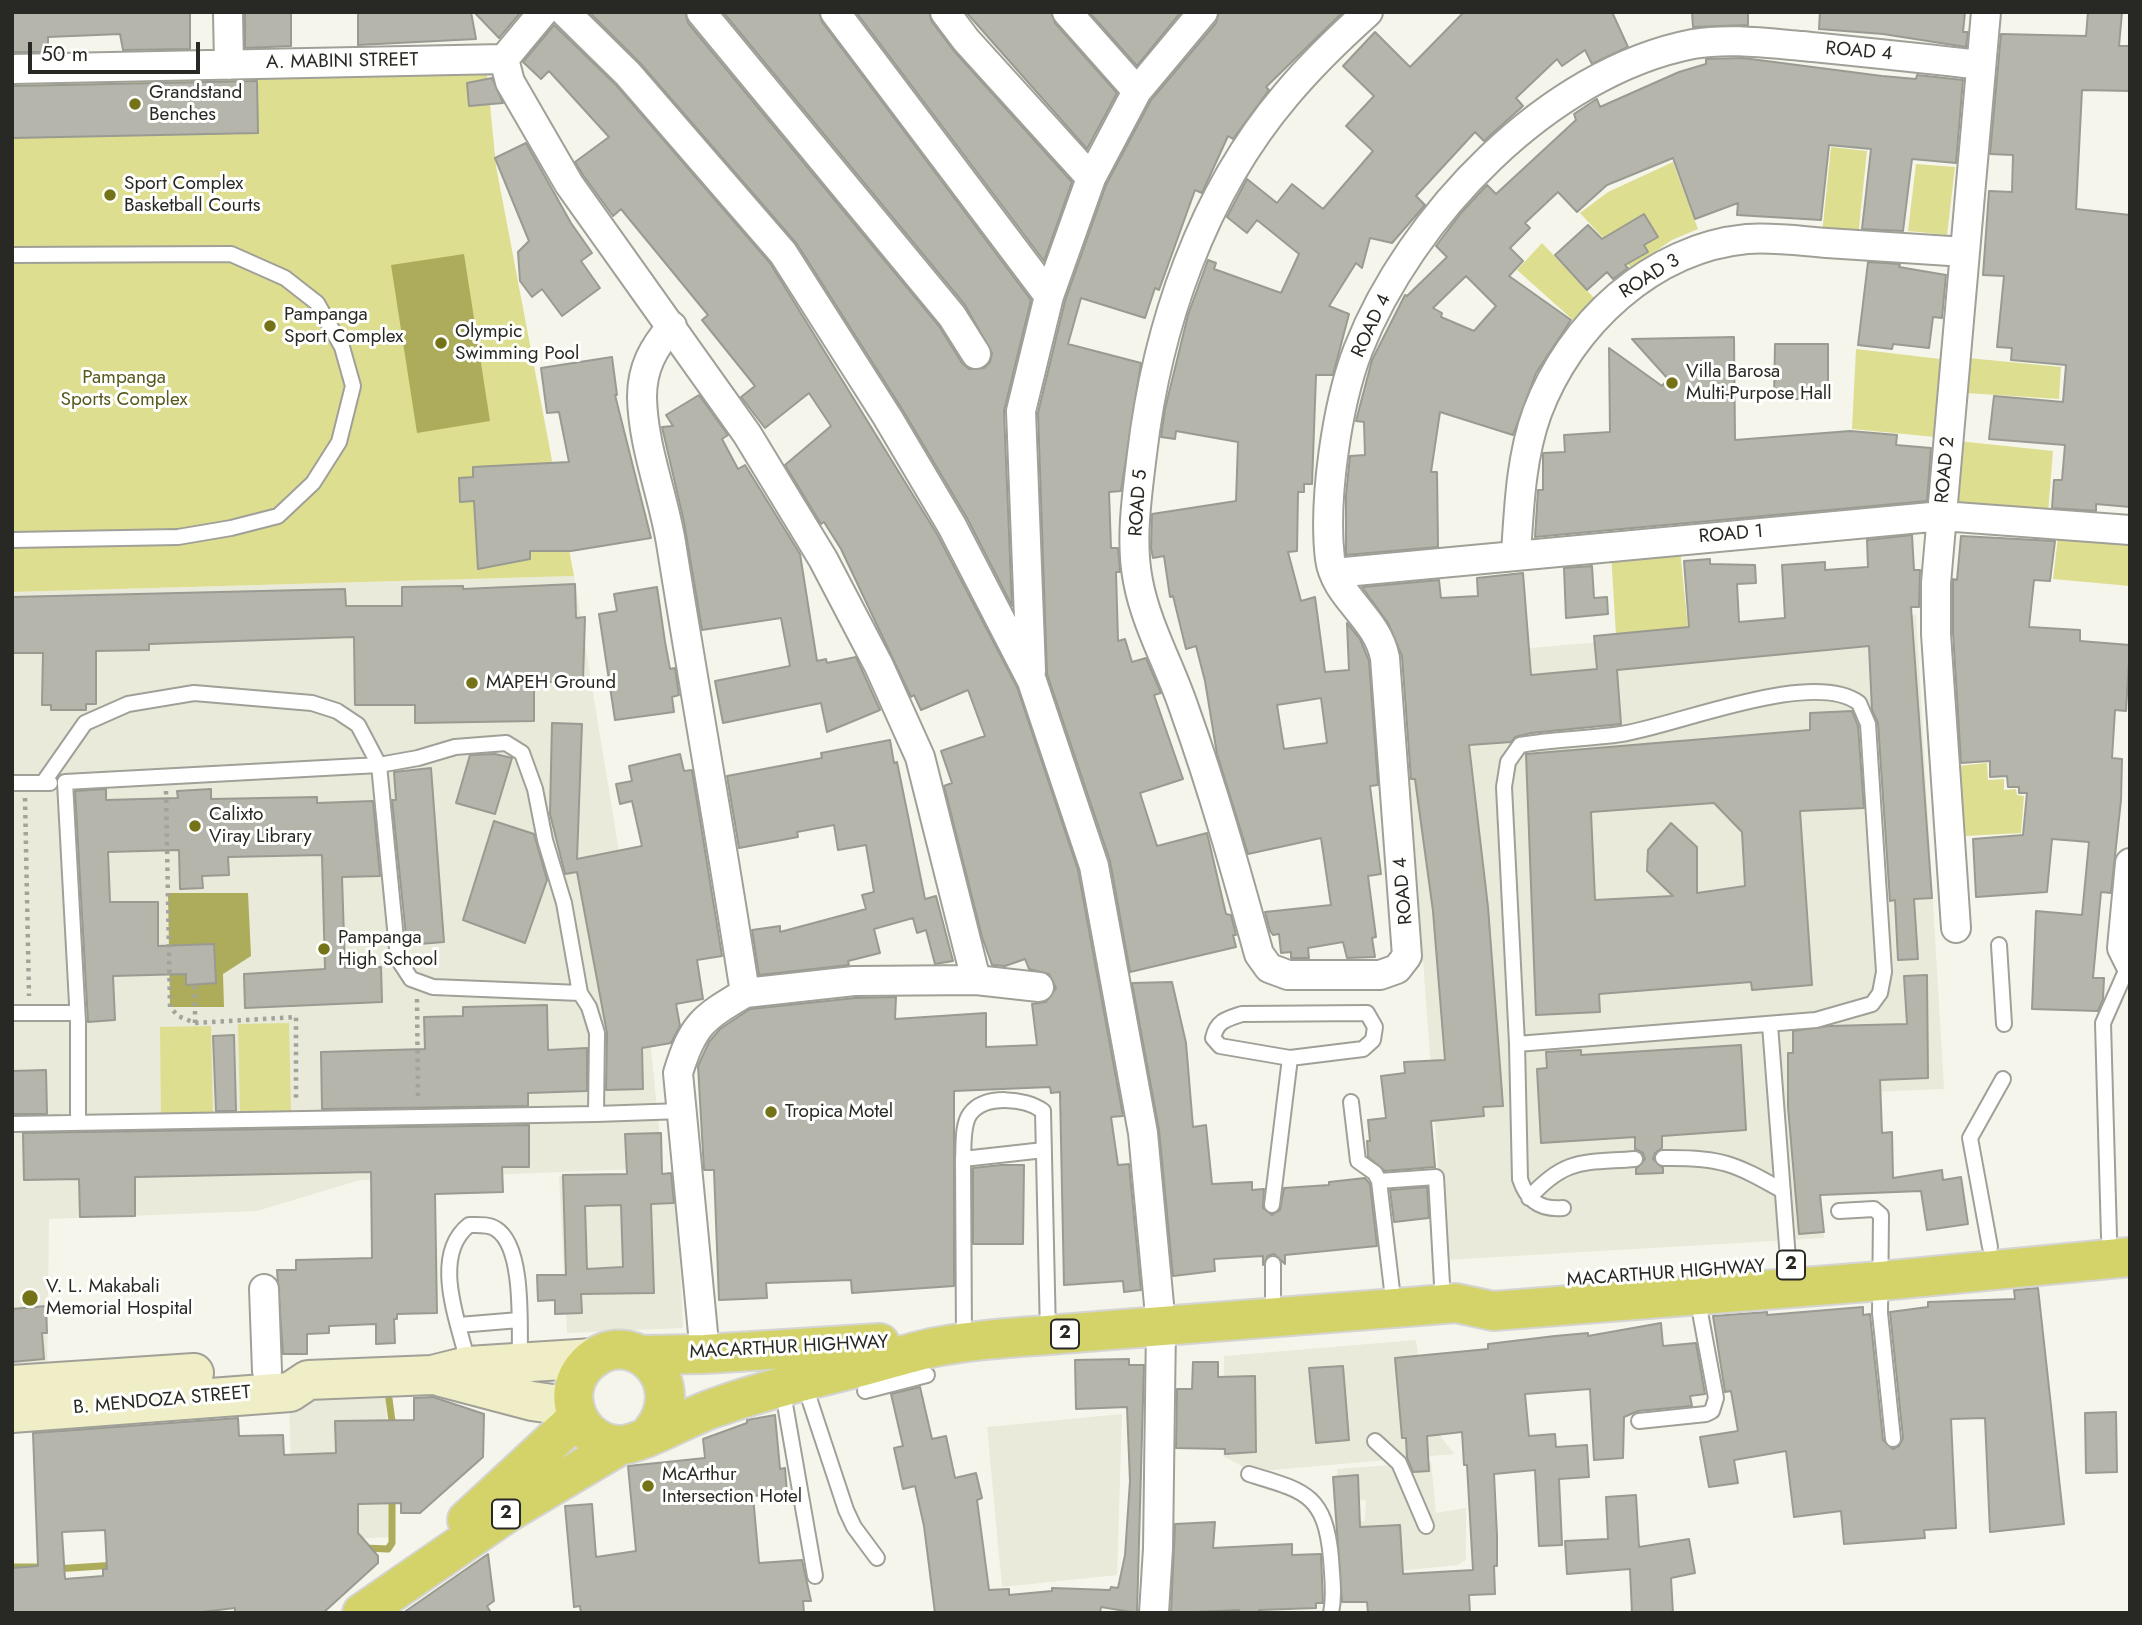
<!DOCTYPE html>
<style>
body{margin:0}
#map{position:relative;width:2142px;height:1625px;overflow:hidden;background:#f5f5eb;font-family:Jost,sans-serif}
canvas{display:block}
.frame{position:absolute;inset:0;border:14px solid #282824;pointer-events:none}
.scale{position:absolute;left:28px;top:42px;width:172px;height:32px;box-sizing:border-box;border:4px solid #282824;border-top:0;padding-left:9px;font-size:21px;line-height:24px;white-space:nowrap;color:#282824;-webkit-text-stroke:5px #fffffe;paint-order:stroke}
</style>
<div id="map">
<canvas width="2142" height="1625"></canvas>
<div class="frame"></div>
<div class="scale">50 m</div>
</div>
<script>
const c = document.querySelector('canvas').getContext('2d');
c.lineJoin = 'round';
function fill(path, color) { c.fillStyle = color; c.fill(path, 'evenodd'); }
function strokePath(path, color, width, dash) { c.strokeStyle = color; c.lineWidth = width; c.lineCap = dash ? 'butt' : 'round'; c.setLineDash(dash || []); c.stroke(path); }
function drawText(font, color, halo, rows, align = 'center') {
  c.font = font + ' Jost,sans-serif'; c.lineWidth = 6; c.setLineDash([]); c.textBaseline = 'middle'; c.strokeStyle = halo; c.fillStyle = color; for (const [text, x, y, turn = 0] of rows) {
    c.save(); c.translate(x, y); c.rotate((+turn || 0) * Math.PI / 180); c.textAlign = isNaN(turn) ? turn : align; if (halo) c.strokeText(text, 0, 0); c.fillText(text, 0, 0); c.restore();
  }
}
const built = new Path2D(`
 M574,576l77,472 12,120 -303,12 -103,31 -208,8 -2,158 -35,3v-788z
 M1916,615l28,474 -130,5 10,144 -379,22 -44,-601z
 M676,1173l7,155 -116,5 -8,-157z
 M1416,1340l11,78 27,36 -181,16h-24l-26,-14 1,-100z
 M386,1395l3,142 -96,6 -4,-147z
 M1122,1414l-5,161 -115,12 -15,-160z
 M1431,1462l5,51 30,-5v52l-8,5 -71,7 -47,-49 25,-2 1,-21 -27,3 -2,-34z`);
const green = new Path2D(`
 M486,64l10,102 78,410 -562,16v-522z
 M1831,147l36,4 -9,86 -36,-3z
 M1673,162l25,67 -26,11 -41,28 -51,-55 28,-21z
 M1916,164l39,3 -8,68 -39,-4z
 M1542,243l52,55 -21,22 -56,-50z
 M1856,349l84,10 -5,78 -83,-8z
 M1968,358l93,9 -2,32 -93,-6z
 M1958,441l95,10 -5,62 -96,-8z
 M2058,537l72,7v42l-77,-7z
 M1680,550l8,78 -72,7 -5,-81z
 M1987,763l1,17 16,-1v11l12,-1 1,6 7,1 -3,37 -56,3 -7,-70z
 M289,1023l2,88 -51,1 -2,-88z
 M211,1026l2,88 -52,1 -1,-88z`);
const water = new Path2D(`
 M464,254l26,167 -73,12 -26,-168z
 M168,893h80l3,63 -28,18 1,33h-54z`);
const stream = new Path2D(`
 M389,1399l4,30
 M364,1548l24,1 4,-6v-47
 M12,1567h24
 M55,1569l61,-4`);
const building = new Path2D(`
 M12,12h178v37l-67,1 -3,-16 -72,3v15h-36z
 M245,12h46v34l-46,2z
 M358,12h113l5,27 -118,6z
 M474,12h47l-22,26z
 M589,12h96l3,11 251,303 23,37 7,6 15,-1 6,-6 2,-9 -27,-48 -242,-293h96l3,10 209,278 -27,111 8,195 -45,-88 -65,-109 -105,-165 -157,-181z
 M856,12h73l3,10 22,29 118,131 -28,79z
 M966,12h85l4,11 62,70 -30,56z
 M1089,12h92l-44,54z
 M1219,12h124l-77,75 3,3 -36,49 -5,-3 -26,57 -7,-3 -36,100 -4,-2 -10,30 -64,-20 -13,46 73,19 -20,128 -12,1 2,56h7l2,24h-4l2,69 7,-2 7,23 14,-4 15,35 -7,2 29,84 -43,14 17,53 50,-13 19,81 5,1 5,20h-3l3,12 -106,25 -20,-111 -63,-187 -9,-261 27,-112 41,-116 45,-85 65,-77z
 M1464,12h148l16,35 -36,17 -7,-14 -23,16 -5,-7 -41,39 7,8 -39,35 -9,-9 -59,64 9,9 -33,38 -22,-5 -8,30 -6,-5 -27,43 20,8 -16,61h-17l-4,109h-8v8h-6l-1,59 -9,1 13,49 14,-4 10,75 24,-2 -2,-47 13,16 9,22 9,124 -8,1 11,88 -13,2 8,61 -4,1 3,19 -28,1 -4,-16 -35,6 1,10h-18v-6l-10,1 -2,-19 -6,1 -3,-4 -5,-19 66,-7 -10,-67 -73,16 -31,-100 -12,-73 -9,-35 -10,3 -13,-53 -3,1 -6,-41 -11,2 -2,-10 1,-34 84,-13 2,-59 -62,-11 -1,8 -14,-2 4,-28 23,-94 20,-55 8,3 -2,6 67,24 18,-39 -42,-34 -10,13 -20,-16 20,-38 30,24 15,-19 31,25 50,-58 -27,-25 28,-30 -31,-30 32,-34 35,35zM1321,698l6,45 -43,6 -7,-44z
 M1692,12h56v13l-55,2z
 M1820,12h145l-2,20h5l-2,15 -83,-13 -64,-5z
 M2088,12h34l-3,34h11v45l-48,-1 -6,119 54,6v292l-34,-3v7l-44,-3 2,-28h8l3,-35 -76,-6 5,-43 69,6 3,-37 -55,-5 1,-12 -15,-1 7,-71 -21,-1 6,-84 23,1 1,-37 -23,-1 11,-120 85,2z
 M554,25l62,60 154,178 167,271 80,153 61,183 45,246 -12,1 7,48 11,-1 12,126 -17,2 -1,-11 -59,4 -4,-193 -9,1 -1,-6 -96,4v195l-102,7 -1,-13 -85,3 1,15 -48,2 -5,-130h-10l-6,-104 11,-24 11,-13 30,-20 105,-11 41,-1 -1,22 91,-6v34l51,-2 -5,-41 14,-2 10,-14 -7,-14 -20,-5 -4,-10 -20,7 -13,-1 -10,-28 -38,-151 8,-3 -11,-32 44,-15 -17,-46 -47,20 -7,-15 -3,2 -70,-148 -17,-27 -3,2 -36,-59 46,-39 -22,-33 -44,35 -24,-31 14,-11 -53,-66 6,-5 -87,-106 -8,7 -30,-41 -8,-13 34,-25 -60,-66 -8,8 -18,-17z
 M1743,58l139,18 34,3 1,-4 46,5 -7,83 -44,-4 -9,72 -41,-2 9,-80 -42,-4 -8,75 -84,-5 1,-12 -43,16 -22,-61 -66,27 -30,27 -19,-20 -33,31 5,5 -20,20 13,13 -14,15 62,44 -35,53 -23,62 -73,-23 -9,60h6l1,75 -92,8v-60l4,-39 15,-1 -1,-33 -8,-1 16,-61 33,-65 2,1 40,-39 -11,-11 25,-33 26,-28 9,9 80,-74 -2,-6 21,-14 2,-1 3,8 79,-35 27,-8v-5zM1466,276l30,30 -22,25 -33,-14 1,-4 -9,-5z
 M492,78l11,25 -34,3 -2,-23z
 M257,81l1,52 -246,5v-52z
 M526,143l45,80 21,30 -11,8 19,27 -38,28 -20,-27 -10,8 -12,-16 -2,-29 11,-11 -34,-83z
 M1644,214l14,23 -14,8 4,7 -23,13 3,3 -15,11 -6,-7 -20,18 -32,-35 33,-30 14,14z
 M1868,262l32,2 -1,3 47,8 -4,43 -9,-1 -4,31 -36,-4 -1,5 -34,-4z
 M1734,337l1,103 115,-9 47,4 -1,10 35,3 -4,53 -392,36 3,-47h5v-37l22,-1 -1,-17 46,-3 -1,-84 53,38 6,-7 -36,-40z
 M1775,344h53v55h-54z
 M612,357l5,38h-2l36,143 -80,13h-41v8l-52,10 -4,-68 -14,1 -1,-24 14,-1v-10l96,-5 -10,-50 -12,1 -6,-45z
 M699,395l29,40 -6,4 16,30 7,-4 55,89 17,107 9,-2 1,4 29,-6 24,53 -53,22 -6,-29 -98,20 -8,-42 75,-15 -9,-48 -79,12 -18,-108 -22,-95 11,-1 -7,-11z
 M1912,535l2,35h6l-1,37h-8l21,291 -18,1 4,60 -20,1 -3,-60 -5,1 -12,-178 -6,-13 -3,-64 -252,24 4,54 -90,9 -16,4 -4,5 -42,3 19,162 15,199 -20,1 1,9 -53,5 4,46 -50,4 -17,-14 -1,-16h3l-2,-21 18,-2 -5,-42 24,-3 -1,-11 41,-2 -12,-149 -18,-132h-4l-9,-123 -14,-33 -26,-36 77,-7 2,18 37,-2 -1,-18 46,-5 8,102 66,-6 -3,-33 95,-9 -5,-66 26,-2v5l45,1 1,18 -19,1 2,38 46,-4 -3,-53 43,-3v8l43,-3 -1,-27z
 M1961,536l94,5 -5,40 -16,-1 -5,47 51,3v11l50,4 -4,66 -11,-1 -3,48 10,1 -1,41 -10,93 -10,-1 -8,86h11l-1,21 -5,12 -66,-2 4,-98 46,4 7,-73 -37,-3 -5,53 -71,5 -3,-58 50,-4 4,-42h-8v-6h-11l-1,-11 -17,1v-16l-29,2 -8,-130v-54l4,1z
 M1592,566l2,32 13,-1 1,17 -42,4 -2,-50z
 M575,584l1,34 9,-1 -2,63 -49,3v38l-119,2v-18h-60l-1,-68 -205,7v6l-53,1v53h-10v6h-35v-5h-9l1,-52h-31v-56l333,-8 1,17h56v-19l61,-1v3z
 M657,587l8,55 5,27 5,-1 4,27 -7,2 2,15 -59,8 -16,-106 18,-3 -3,-17z
 M1852,711l6,15 6,82 -64,3 12,174 -60,5 -1,-8 -152,12 1,18 -64,3 -10,-261 284,-24v-17zM1714,803l28,29 3,54 -48,7v-46l-26,-24 -23,27 -1,21 26,25 -78,4 -4,-88z
 M552,723l30,1 -5,135 65,-13 -10,-45 -12,3 -4,-20 16,-3 -3,-15 51,-12 4,17 8,-1 30,186 -25,4 6,39 -27,5 4,22 -9,17 -29,5 1,41 -37,1 1,-57 -30,-161 -12,2 -15,-60z
 M890,740l4,23 3,-1 28,137 11,-3 17,65 -18,3 -9,-34 -9,3 -4,-15 -39,11 6,24 -32,8 1,4 -90,10 -7,-45 28,-4v6l86,-23 -4,-14 12,-3 -8,-47 -28,5 -4,-25 -37,7 1,5 -59,11 -12,-72 95,-18 -1,-5z
 M495,754l17,4 -17,56 -39,-11 14,-48z
 M431,768l13,174 -37,3 -15,-145h4l-2,-28z
 M106,789v11l72,-2 -1,-7 34,-2v10l106,-2v6l56,-2 7,75 -38,1 3,91 36,-1 1,35 -137,6 -1,-34 81,-5 -3,-114 -94,2 1,18 -27,1 1,12 -23,1 -1,-39 -71,2 2,50h48v44l56,-2 2,39 -30,2v-11l-73,2 2,44 -27,2 -13,-231z
 M494,821l40,13 13,46 -22,63 -62,-23z
 M1927,975l1,103 -48,2 2,53 10,-1 1,46 49,-8 1,10 18,-3 7,47 -41,6 -6,-39 -101,4 4,37 -25,2 -11,-127v-54h5v-22l36,-5 78,-2 -3,-48z
 M1172,982l14,61 7,84 13,-2 6,59 40,-2v8l12,-1 -1,19 9,7 8,-5 4,-22 45,-3v-3l36,-4 5,6 7,62 -92,9v9l-11,-10 -6,2 -5,9v-9l-49,3 1,12 -42,5 -14,-146 -27,-147z
 M547,1005l1,45 39,-2v43l-59,2v13l-206,3 -1,-57 104,-3 -1,-32 39,-1v-9z
 M234,1035l2,76h-20l-3,-75z
 M1741,1045l5,85 -84,6v12l-7,5 -2,6 10,9v5l-27,1v-5l9,-10 -2,-6 -8,-4v-12l-94,6 -4,-74 10,-1 -1,-16 35,-2v5z
 M46,1070l1,44h-35v-43z
 M529,1125v42h-27l1,25 -68,2 2,119 -40,1v5h-3l1,24 -19,1v-20l-47,2v7l-22,1v20h-24l-6,-84h19v-10l76,-2 -1,-86 -236,5v39l-55,1 -1,-38 -55,1 -1,-47z
 M661,1133l1,41 9,-1 3,30 -23,1 3,89 -73,1 1,19 -27,1v-14l-17,1 -1,-26h29l-3,-100 64,-1 -2,-40zM621,1205l2,62 -36,2 -2,-63z
 M1001,1165h23l-1,79h-50v-76z
 M1427,1187l2,31 -35,4 -4,-32z
 M2038,1288l26,236 -74,8 -5,-114 -34,1 5,109 -32,2 1,8 -81,6 -3,-33 -47,6 -8,-66 -52,9 4,23 -29,4 -9,-50 38,-6 -7,-40 -6,1 -12,-76 54,-4v3l96,-8v8l7,-1 13,126 10,9 6,-3 4,-8 -13,-126 38,-5v-5l87,-3 -1,-9z
 M46,1306l1,27h-5l2,26 -32,3v-53z
 M1661,1323l2,23 33,-3 9,51 -15,2 2,10 -54,5 -14,6 -1,41 -29,2 -4,-71 -65,5 4,42 26,-2 1,13 31,-2 2,32 -30,2 3,66 -23,1 -4,-76 -41,4 3,62v30h-3l1,28 -26,1 1,18h-102l-1,-11h-25l-9,-125 25,-2 2,52 40,-2 3,49 70,-4 -6,-105h-3l-2,-33 -35,4 2,35 -16,1 -6,-14 -1,-20h-4l-7,-80 93,-9v-5l67,-8 33,-3v3z
 M1129,1359v6h15l-7,248 -36,-6 -1,6h-165l-11,-87 -9,-40 -12,3 -9,-41 9,-2 -12,-52 29,-7 12,52 14,-3 9,42 21,-5 6,25 -5,2 12,90 20,-1v6l43,-4v-3l58,2 1,-3 7,1 7,-33 5,-74 -3,-74 -51,2 -1,-49z
 M1193,1362h25v15l37,-1 1,76 -31,2v-5l-49,-1 1,-59h15z
 M1343,1366l6,74 -33,3 -7,-75z
 M433,1397l51,17 -1,43 -63,56h-19v-10l-43,1v29l20,23v7l-55,50h-88v-5l-42,5h-181v-45l26,-2 -5,-133 205,-15 1,18 44,-1 1,20 52,-2 -1,-32 79,-1v-22zM105,1530l2,39h-4v7l-38,3 -3,-47z
 M2116,1412l1,60 -31,1 -1,-60z
 M775,1415l5,54 5,-1 2,25 -34,3 6,67 43,-3 9,41h-8l1,12h-223l-1,-7 -6,1 -9,-101 27,-2 4,53 40,-6 -8,-85 77,-8 -2,-19 44,-16v-3z
 M1636,1495l3,52 50,-8 6,34 -24,5 2,35h-41l-2,-44 -63,5 -2,-33 43,-2 -2,-42z
 M1215,1522l-2,26 79,-4v11l29,-1 2,49h-7v5l-57,2v3h-20v-3l-68,3 4,-89z
 M488,1554l6,47 -7,5 4,7h-88z`);
const path = new Path2D(`
 M166,791l4,216 8,9 17,7 101,-6v85
 M25,798l4,198
 M417,999l1,100
 M195,1023v-39`);
const service = new Path2D(`
 M12,255l219,-1 54,24 32,25 25,44 11,39 -14,56 -26,41 -35,33 -47,12 -53,9 -166,3
 M12,783h38
 M43,783l42,-60 43,-19 66,-11 118,10 25,8 21,14 21,40 19,194 13,20 22,8 147,6
 M1999,945l5,79
 M12,1013h65
 M1367,1013l8,14 -2,13 -10,9 -73,9 -70,-12 -7,-8c4,-17 13,-19 29,-24z
 M1770,1025l20,260
 M1517,1044l299,-24 56,-16 8,-11 4,-21 -16,-248 -9,-21c-47,-35 -183,23 -238,31 -34,5 -68,5 -101,11l-12,17 -4,25 13,257 3,135c7,22 20,31 43,29
 M1351,1102l7,59 17,12 4,8 15,126
 M78,1121v-99l-13,-240 314,-17 39,-7 37,-11 51,-4 16,10 13,36 10,51 19,63 16,90 9,14 8,26 -1,81 86,-3
 M12,1124l584,-10
 M1663,1158c57,-1 71,5 120,33
 M963,1159c1,-13 -1,-34 7,-45 15,-20 55,-16 73,-3l5,223
 M1379,1181l57,-4 7,125
 M1529,1198c37,-41 55,-35 106,-39
 M1272,1205l18,-147
 M1839,1211l35,-2 7,6 -1,98 13,126
 M2109,1237l-6,-214 26,-59
 M1990,1247l-20,-109 33,-59
 M1273,1315v-51
 M459,1325l60,-5
 M964,1341l-1,-182 81,-9
 M468,1363c-9,-40 -38,-107 1,-138 9,0 20,-1 27,4 29,18 23,99 24,131
 M804,1383l42,127 8,17 23,31
 M782,1387l33,189
 M865,1391l62,-16
 M1639,1421l67,-7 6,-3 4,-13 -19,-102
 M1375,1441l24,22 27,63
 M1249,1474c56,17 76,20 82,84 1,19 4,36 0,55`);
const minor = new Path2D(`
 M228,12l1,53
 M565,12l63,62 155,179 105,165 64,108 80,155 62,185 49,267 18,193 -3,223 -4,64
 M701,12l251,304 24,38
 M835,12l214,284
 M945,12l21,28 125,138
 M1067,12l70,79
 M1368,12c-29,26 -57,53 -82,83 -84,99 -129,231 -144,359 -5,41 -12,87 -4,127 8,44 33,87 47,130 29,81 51,160 74,243l10,14 19,7h92l17,-6 10,-13 -22,-298c-8,-41 -50,-61 -55,-99 -7,-58 7,-155 28,-209 52,-133 190,-278 335,-306 35,-6 73,-1 109,2 59,6 119,12 179,19
 M504,59l6,23 59,102 178,250 76,125 56,107 41,91 56,223 -122,1 -109,12
 M504,59l39,-47
 M12,69l492,-10
 M672,326c-19,22 -30,42 -30,71 1,50 21,97 29,146 24,150 51,300 74,450 -42,25 -52,31 -67,80l27,281
 M1516,554c3,-47 5,-97 21,-141 33,-89 115,-165 210,-174 26,-2 54,2 80,4 46,3 92,6 138,9
 M1334,573l608,-57 188,14
 M1031,671l-10,-260 28,-115 42,-118 46,-87 66,-79
 M2130,863l-8,85 8,16
 M1956,928l-20,-294v-51l50,-571
 M976,980l63,7
 M264,1289l3,82`);
const secondary = new Path2D(`
 M441,1377l91,24 41,6
 M12,1385l182,-12
 M12,1413l278,-21 18,-12 124,-5 36,-9 126,-8`);
const trunk = new Path2D(`
 M640,1355l65,-1 175,-11
 M650,1434c44,-51 -19,-113 -63,-70 -30,30 -7,81 34,81 18,0 71,-30 93,-37 48,-17 97,-29 146,-41 25,-6 50,-15 76,-20 53,-10 109,-11 162,-16 120,-10 239,-18 358,-28l37,8 388,-30 249,-24
 M467,1520l110,-102
 M362,1613l145,-100 114,-68`);
const markers = [
 [135,104,7,"#747317"],
 [110,195,7,"#747317"],
 [270,326,7,"#747317"],
 [441,343,7,"#747317"],
 [1672,383,7,"#747317"],
 [472,683,7,"#747317"],
 [195,826,7,"#747317"],
 [324,949,7,"#747317"],
 [771,1112,7,"#747317"],
 [30,1298,9,"#747317"],
 [648,1486,7,"#747317"]
];
const shields = [
 [1791,1265,28],
 [1065,1334,28],
 [506,1514,28]
];
const shieldNames = [
 ["2",1791,1265],
 ["2",1065,1334],
 ["2",506,1514]
];
const streetNames = [
 ["ROAD 4",1859,52,5],
 ["A. MABINI STREET",342,62,-1],
 ["ROAD 3",1650,277,-32],
 ["ROAD 4",1372,326,-65],
 ["ROAD 2",1946,470,-85],
 ["ROAD 5",1139,503,-86],
 ["ROAD 1",1731,535,-5],
 ["ROAD 4",1404,891,-95],
 ["MACARTHUR HIGHWAY",1666,1274,-4],
 ["MACARTHUR HIGHWAY",789,1348,-3],
 ["B. MENDOZA STREET",162,1401,-5]
];
const poiNames = [
 ["Grandstand",149,93],
 ["Benches",149,115],
 ["Sport Complex",124,184],
 ["Basketball Courts",124,206],
 ["Pampanga",284,315],
 ["Sport Complex",284,337],
 ["Olympic",455,332],
 ["Swimming Pool",455,354],
 ["Villa Barosa",1686,372],
 ["Multi-Purpose Hall",1686,394],
 ["MAPEH Ground",486,683],
 ["Calixto",209,815],
 ["Viray Library",209,837],
 ["Pampanga",338,938],
 ["High School",338,960],
 ["Tropica Motel",785,1112],
 ["V. L. Makabali",46,1287],
 ["Memorial Hospital",46,1309],
 ["McArthur",662,1475],
 ["Intersection Hotel",662,1497]
];
const parkNames = [
 ["Pampanga",124,378],
 ["Sports Complex",124,400]
];
fill(built, '#e9ead9');
fill(green, '#dede90');
fill(water, '#acac5b');
strokePath(stream, '#acac5b', 7);
fill(building, '#b5b5ac');
strokePath(building, '#999a91', 2);
strokePath(service, '#a0a098', 18);
strokePath(minor, '#a0a098', 32);
strokePath(secondary, '#a0a098', 42);
strokePath(trunk, '#d4d4d3', 42);
strokePath(path, '#a3a39c', 4.5, [3.5, 5]);
strokePath(service, '#fff', 14);
strokePath(minor, '#fff', 28);
strokePath(secondary, '#efeec7', 38);
strokePath(trunk, '#d4d36a', 38);
for (const [x, y, r, color] of markers) { const dot = new Path2D(); dot.arc(x, y, r, 0, 2 * Math.PI); c.fillStyle = color; c.fill(dot); strokePath(dot, '#fffffe', 2.5); }
for (const [x, y, w] of shields) { const box = new Path2D(); box.roundRect(x - w / 2, y - 14.5, w, 29, 5); c.fillStyle = '#fffffe'; c.fill(box); strokePath(box, '#282824', 2); }
drawText('bold 18px', '#282824', null, shieldNames);
drawText('19px', '#282824', '#fffffe', streetNames);
drawText('19px', '#282824', '#fffffe', poiNames, 'left');
drawText('19px', '#58581c', '#fffffe', parkNames);
</script>
